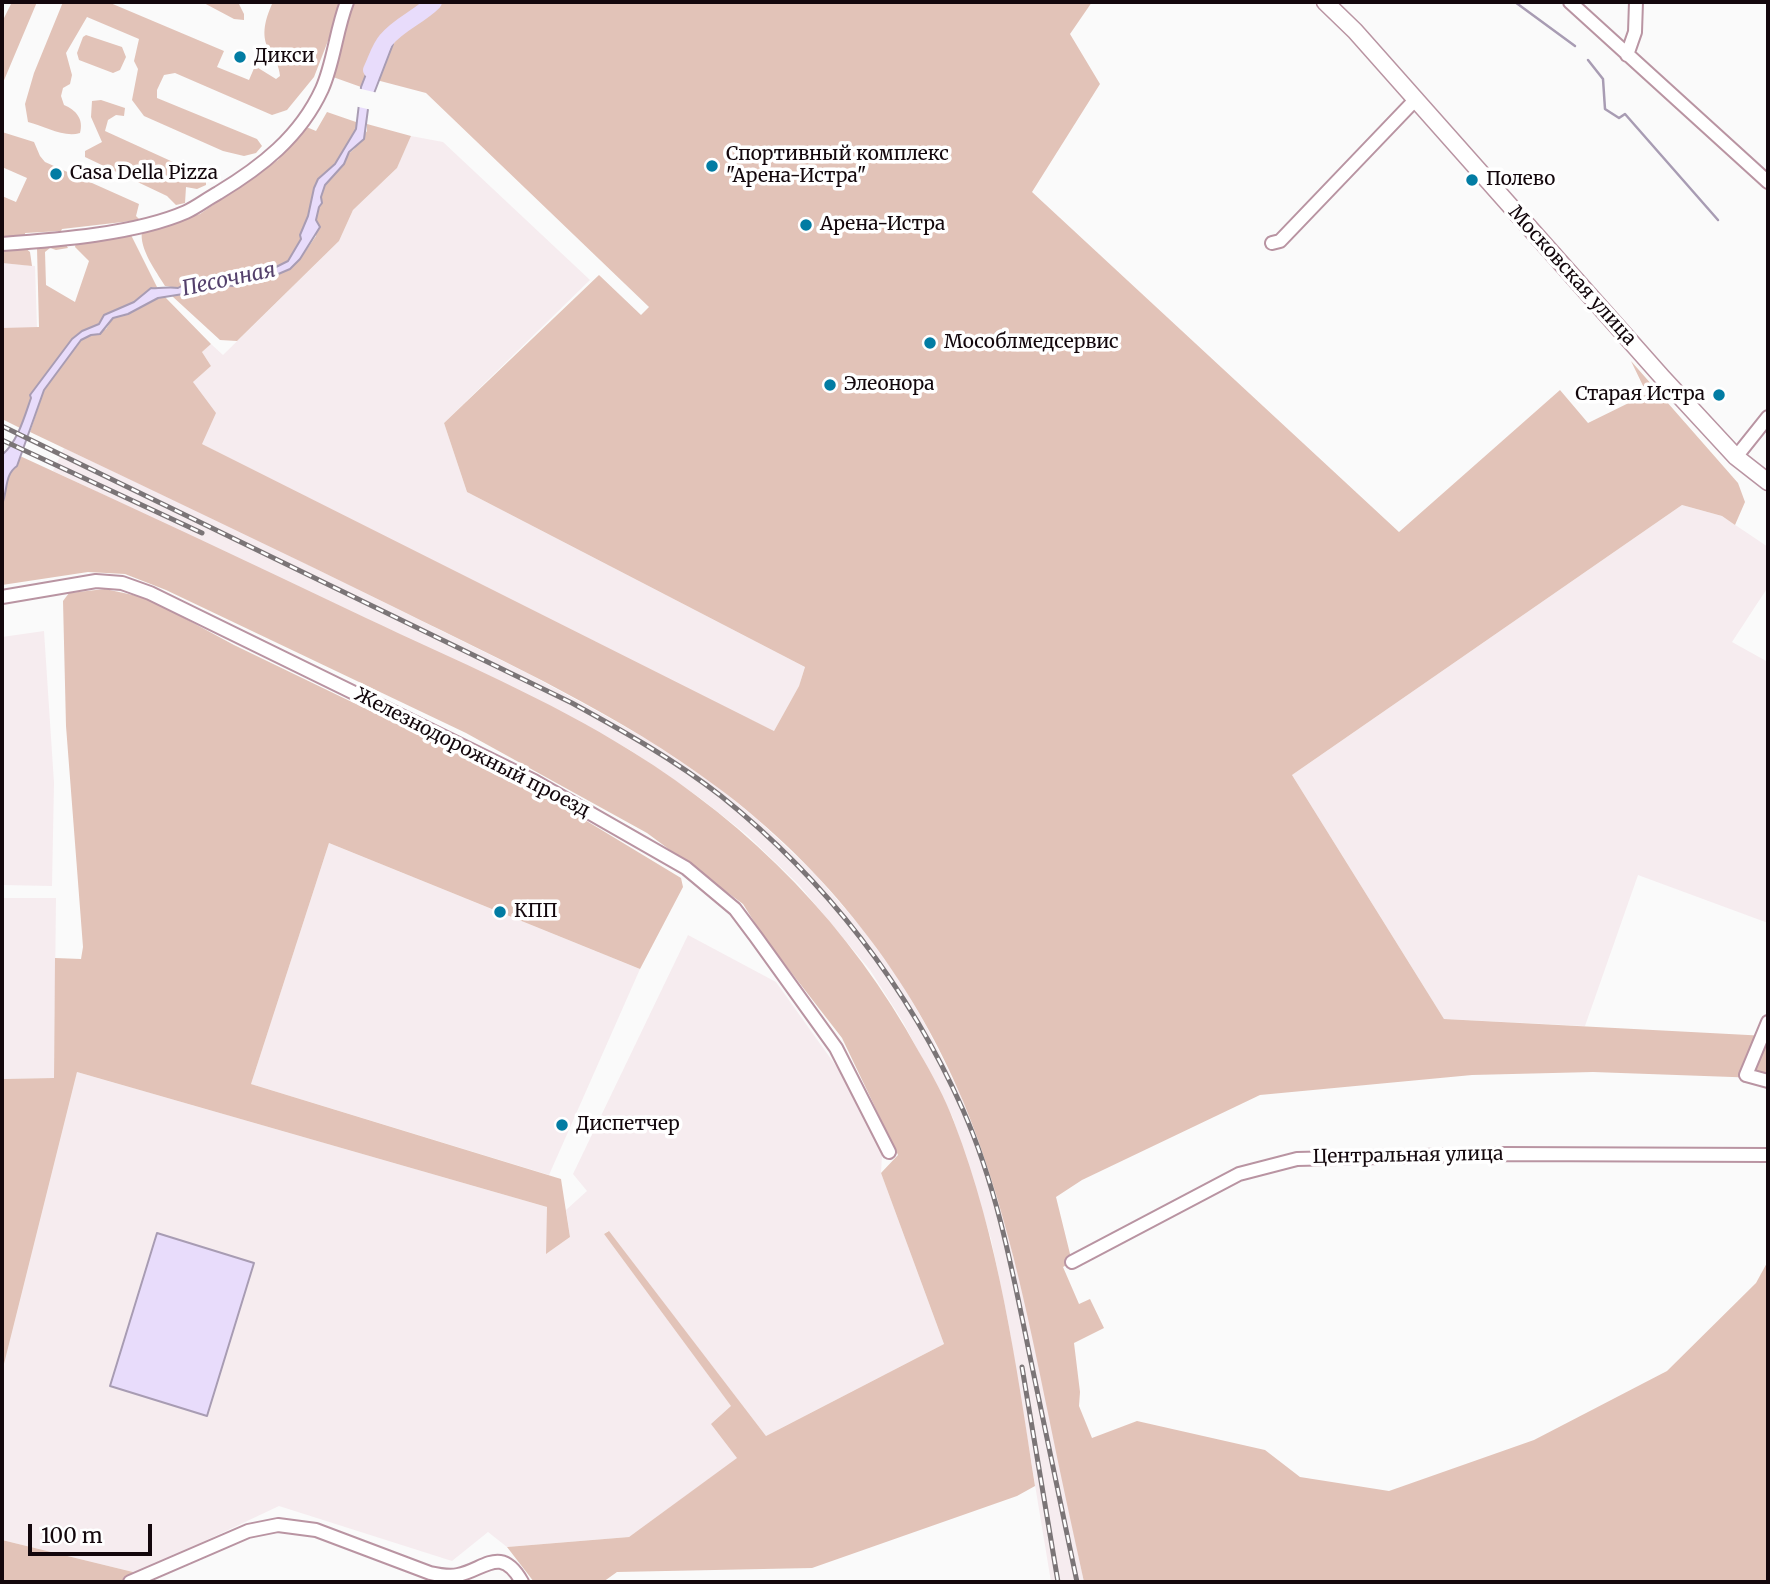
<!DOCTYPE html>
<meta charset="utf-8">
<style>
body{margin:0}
#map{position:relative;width:1770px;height:1584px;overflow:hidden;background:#fafafa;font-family:Merriweather,serif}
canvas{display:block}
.frame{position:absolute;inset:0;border:4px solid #13070c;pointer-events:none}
.scale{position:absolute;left:28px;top:1524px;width:124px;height:32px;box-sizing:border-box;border:4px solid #13070c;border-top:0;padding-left:9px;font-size:21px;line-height:24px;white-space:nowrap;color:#13070c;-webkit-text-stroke:5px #fff;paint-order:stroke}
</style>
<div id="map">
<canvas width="1770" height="1584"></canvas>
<div class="frame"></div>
<div class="scale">100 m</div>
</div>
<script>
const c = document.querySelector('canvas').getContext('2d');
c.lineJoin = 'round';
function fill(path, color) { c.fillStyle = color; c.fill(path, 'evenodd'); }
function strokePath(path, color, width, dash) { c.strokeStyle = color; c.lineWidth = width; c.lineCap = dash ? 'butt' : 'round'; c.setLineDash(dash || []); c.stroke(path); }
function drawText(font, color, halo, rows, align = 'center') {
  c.font = font + ' Merriweather,serif'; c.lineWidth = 7; c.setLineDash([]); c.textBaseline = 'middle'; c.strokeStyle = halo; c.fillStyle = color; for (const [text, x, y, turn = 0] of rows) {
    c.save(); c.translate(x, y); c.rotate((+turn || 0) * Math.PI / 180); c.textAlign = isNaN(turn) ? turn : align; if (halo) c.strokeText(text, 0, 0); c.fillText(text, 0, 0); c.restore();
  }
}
const built = new Path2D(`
 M411,136l32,6 147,138 -146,143 23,69 338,175 -6,19 -25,45 -288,-138 -284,-149 -9,-62 18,-16 -9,-14 9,-8 12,11 116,-114 14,-31 44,-42z
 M2,263l33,3 2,62h-35z
 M64,448l192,91 273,135 68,37 53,30 67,45 41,34 56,53 47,54 40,55 24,42 37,74 23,62 19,59 24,95 56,268h-33l-43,-261 -17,-82 -38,-121 -50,-96 -33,-52 -71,-85 -52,-50 -47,-37 -70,-48 -108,-58 -469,-221z
 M1682,505l40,11 46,31v40l-36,55 36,20v261l-130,-48 -53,151 -141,-7 -152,-244z
 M44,631l10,152 -2,103 -50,-1v-248z
 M329,843l311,126 -91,206 -298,-91z
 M2,898h54l-2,180 -52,1z
 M688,935l88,47 85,119 21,54 -1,18 63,171 -178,92 -158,-205 -4,3 128,173 6,51 -109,79 -122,10 -19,-15 -36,29 -173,-55 -142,67 -135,-33v-168l75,-300 470,135v46l23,-16 -4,-27 21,-19 -14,-17z`);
const green = new Path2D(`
 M12,2h25l-35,83v-63z
 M63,2h45l116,49 -7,16 32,13 6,-14 21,13 4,-3c-1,-11 -5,-16 -11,-26 -9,-15 -3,-33 4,-48h70l-29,75 -27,33 -15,5 -97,-42 -11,2 -7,15v8l100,41 5,7 -6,7 -12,3 -21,-5 -79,-35 -12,-16 6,-31 -4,-8 5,-22 -52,-22 -21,36 6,22 -2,9 -7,4 -2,8 3,9c12,5 20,14 16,28 -16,5 -36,-7 -52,-11l-3,-18 9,-31z
 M202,2h36l6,12v6l-10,-1z
 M354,2h738l-22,32 30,50 -68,108 367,340 161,-142 28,33 59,-29 -16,-33 107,122 7,19 -10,23 -13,-9 -40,-11 -390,270 152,244 323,17 1,45 -8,-3 -167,-6 -121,3 -212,20 -178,85 -26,17 16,65 -9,5 16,37 11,-5 14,29 -30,15 6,49 -1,14 13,32 45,-17 128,29 35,27 89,14 145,-51 133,-69 89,-88 12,-22v321h-684c-12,-55 -24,-109 -35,-164 -22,-108 -44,-215 -86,-317 -51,-123 -138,-234 -246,-314 -96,-72 -208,-123 -315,-176 -124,-61 -248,-120 -372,-179l14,-42 11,-16 26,-34 25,-11 7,-11c18,-4 38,-19 52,-21l46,47 -9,8 9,14 -18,16 23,31 -14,31 572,287 25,-45 6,-19 -338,-175 -23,-69 155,-148 42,40 8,-8 -223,-214 -61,-16 -4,10 -28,-10 9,-29 -2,-3z
 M86,35l36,12 4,10 -6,13 -7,3 -34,-13 -2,-7 6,-16z
 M101,100l24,8 -1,8 -8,-1 -8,5 -3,11 101,46v8l-9,4 -11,-2 -1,16 -9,2 -9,-9 -82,-39v-6l17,-9 -11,-25 1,-16z
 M327,112l29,10v7l-21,35 -17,15 -4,9 -6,28 -8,19 1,4 -13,22 -14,7 -48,10 -6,-2 -30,10 -5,-2 -6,4 -14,-2c-9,-15 -26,-37 -23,-55l58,-17 78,-54 26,-34 12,5z
 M367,124l44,12 -14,32 -44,42 -14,31 -102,100 -17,-1 -48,-44 30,-5 21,-6 10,1 57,-17 10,-10 16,-23 -1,-16 10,-35 19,-21 2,-8 8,-7 13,-18z
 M2,132l32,10 6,14 5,6 94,42 -3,12 4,4 -78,9 -1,2 -36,2v3l-23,6v-46l14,6 11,-24 -25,-11z
 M130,233l28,56 -36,19 -18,7 -4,9 -18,7 -52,64 1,3 -11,30 -18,-9v-91l37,-1 -2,-79 3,-3 25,-2 3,5 -12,2 -6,-2 -5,4 1,33 29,17 14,-41 -14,-14 1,-4z
 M24,247l6,5 2,14 -30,-3v-13z
 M20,456c116,53 231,107 346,162 89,42 182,81 265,133 121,75 220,176 288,301 13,22 26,46 35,70 45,117 62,241 81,364l-18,10 -205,72 -195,4 -14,10h-69l-27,-35 122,-10 108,-79 -26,-34 20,-18 -127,-172 5,-3 157,205 178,-92 -63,-171 17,-18 -56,-117 -79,-102 -20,-32 -96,-71 -181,-100 -300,-143 -41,-16 -37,-2 -86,13v-81c6,-13 2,-29 15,-38z
 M105,589l42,9 87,47 308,149 139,84 2,9 -43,82 -311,-126 -78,241 310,95 9,58 -24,17 1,-47 -470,-135 -75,300v-293l52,-1 1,-120 26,1 2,-12 -17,-221 -3,-125 6,-8z
 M2,1540l135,33 -19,9h-116z`);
const water = new Path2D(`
 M393,44l-25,65 -4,30 -15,13 -5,12 -19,21 -4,12 1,6 -3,4 -3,13 4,7 -20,32 -10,10 -28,12 -29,5 -10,-1 -21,6 -44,7 -30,16 -15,4 -13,16 -9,1 -10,5 -37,50 -27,76c-13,9 -9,25 -15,38v-49c16,-14 22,-37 29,-57l-1,-3 42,-56 10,-8 17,-7 5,-9 30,-13 17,-14c10,1 17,-2 27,0l7,-4 5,2 30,-10 6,2 48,-10 14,-7 13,-22 -1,-4 8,-19 6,-28 4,-9 17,-15 21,-35 5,-42 7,-18 6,-13z
 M157,1233l97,30 -47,153 -97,-30z`);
const pier = new Path2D(`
 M357,88l21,5 -6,17 -18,-4z`);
const stream = new Path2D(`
 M1515,2l60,44
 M1588,60l15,19 2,30 14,9 6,-4 93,106`);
const river = new Path2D(`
 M371,70c5,-10 8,-22 15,-30 13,-16 33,-23 48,-38`);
const minor = new Path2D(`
 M1570,2l198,180
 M1627,55l8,-23 1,-30
 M1272,243l8,-2 135,-141
 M2,244c54,-4 134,-10 184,-32 11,-5 21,-13 32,-19 43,-26 82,-56 104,-104 12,-27 14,-59 25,-87
 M1736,457l32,-40
 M2,597l94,-16 26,2 28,10 384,188 152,87 49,41 21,28 80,111 53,104
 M1768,1022l-22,53 22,6
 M1072,1262l167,-88 58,-15 208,-5 263,1
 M130,1582l118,-51 30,-6 38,5 114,43c9,2 18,4 28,2 26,-5 43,-31 64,7`);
const major = new Path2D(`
 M1325,2l30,29 307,346 74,80 32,25`);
const rail = new Path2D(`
 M2,426l570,277c51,28 103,57 149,93 105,84 188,192 242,314 33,75 49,158 65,237 16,78 33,157 49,235
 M2,440l200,93
 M1022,1367l36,215`);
const markers = [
 [240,57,7,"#027ca3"],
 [712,166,7,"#027ca3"],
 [56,174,7,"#027ca3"],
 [1472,180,7,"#027ca3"],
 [806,225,7,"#027ca3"],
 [930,343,7,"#027ca3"],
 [830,385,7,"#027ca3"],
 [1719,395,7,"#027ca3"],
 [500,912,7,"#027ca3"],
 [562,1125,7,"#027ca3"]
];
const poiNames = [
 ["Дикси",254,57],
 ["Спортивный комплекс",726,155],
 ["\"Арена-Истра\"",726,177],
 ["Casa Della Pizza",70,174],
 ["Полево",1486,180],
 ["Арена-Истра",820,225],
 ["Мособлмедсервис",944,343],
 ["Элеонора",844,385],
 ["Старая Истра",1705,395,"right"],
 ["КПП",514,912],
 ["Диспетчер",576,1125]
];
const streetNames = [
 ["Московская улица",1572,276,48],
 ["Железнодорожный проезд",472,753,27],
 ["Центральная улица",1408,1156,-1]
];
const waterNames = [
 ["Песочная",229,280,-12]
];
fill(built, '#f6ecef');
fill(green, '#e2c3b8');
fill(water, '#e8dcfb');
strokePath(water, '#a89cb3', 2);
fill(pier, '#fafafa');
strokePath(stream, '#a89cb3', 2.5);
strokePath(river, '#e8dcfb', 16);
strokePath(minor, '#b994a2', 16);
strokePath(major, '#b994a2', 19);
strokePath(minor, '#fff', 12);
strokePath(major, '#fff', 16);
strokePath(rail, '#7b7577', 5);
strokePath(rail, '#fff', 2.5, [8]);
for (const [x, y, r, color] of markers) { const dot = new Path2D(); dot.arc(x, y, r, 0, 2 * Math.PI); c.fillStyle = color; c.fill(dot); strokePath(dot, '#fff', 2.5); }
drawText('19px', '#13070c', '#fff', poiNames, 'left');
drawText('19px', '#13070c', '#fff', streetNames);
drawText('italic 21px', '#54416c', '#fff', waterNames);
</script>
